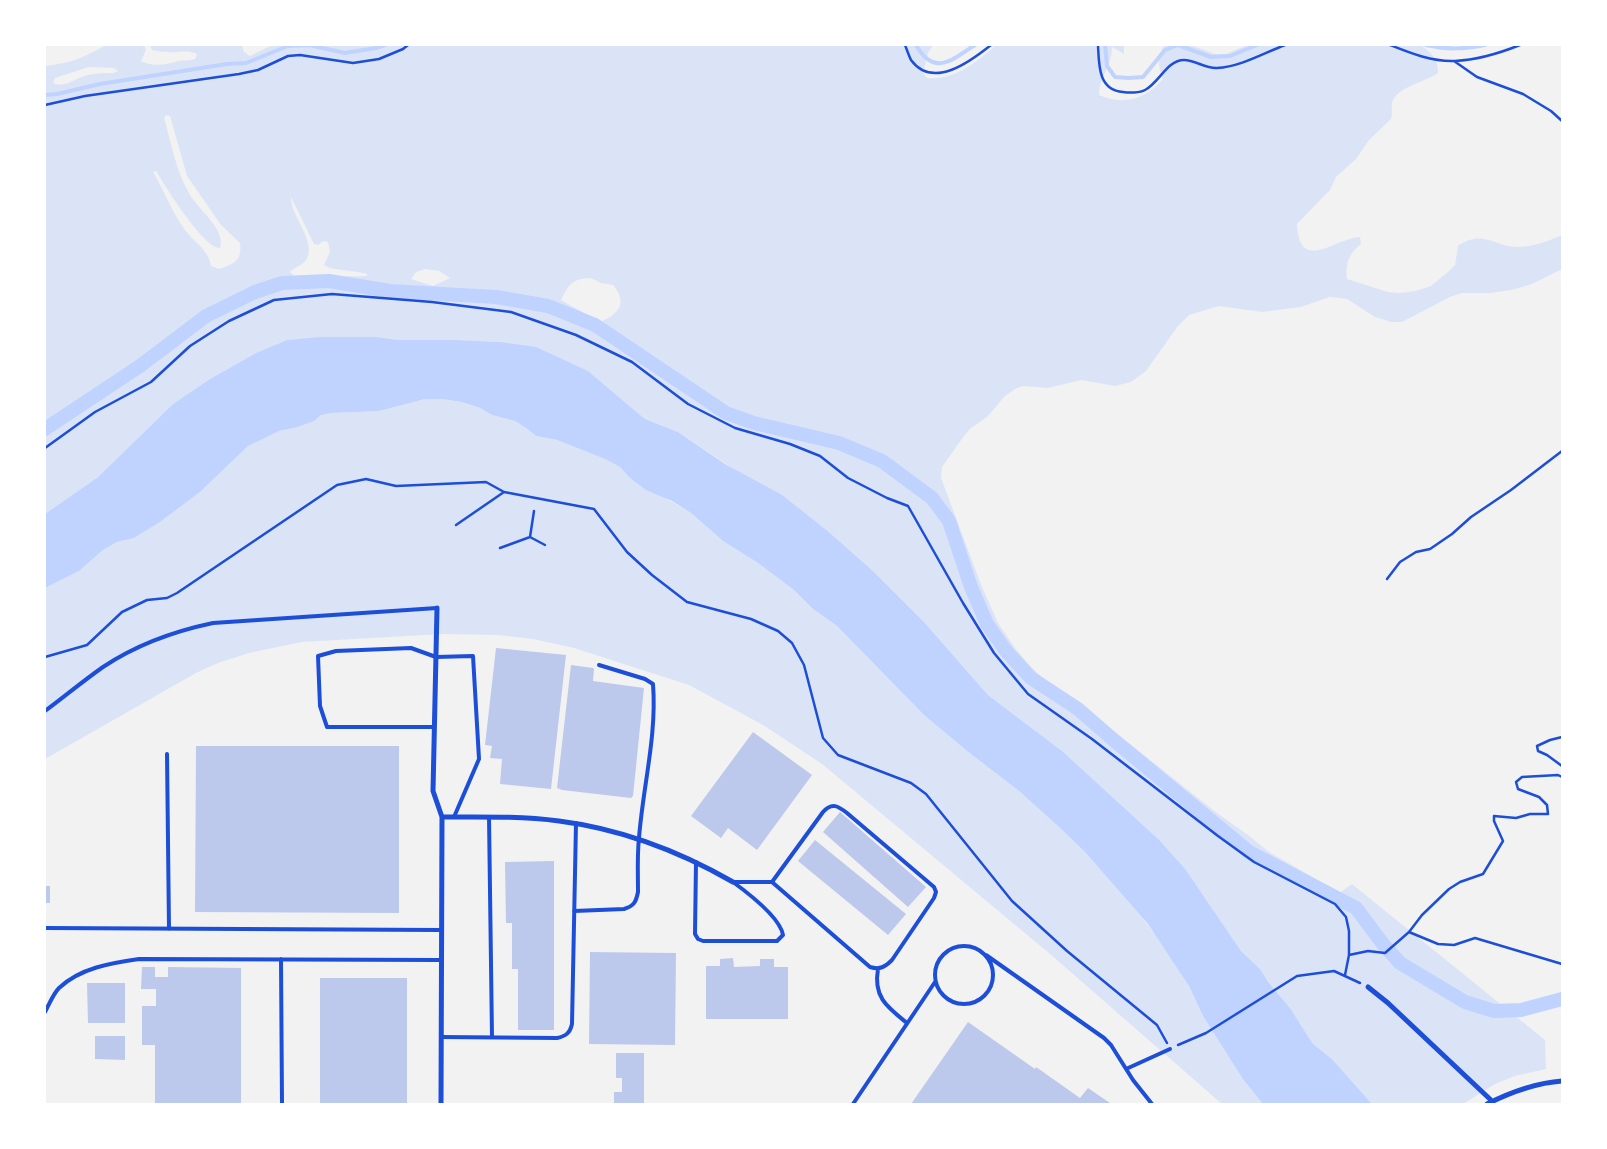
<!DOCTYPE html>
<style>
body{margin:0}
#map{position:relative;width:1607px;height:1149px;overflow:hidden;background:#f2f2f2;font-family:"PT Sans",sans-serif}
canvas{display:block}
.frame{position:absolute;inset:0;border:46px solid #fff;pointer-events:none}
</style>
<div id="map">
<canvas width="1607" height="1149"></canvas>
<div class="frame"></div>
</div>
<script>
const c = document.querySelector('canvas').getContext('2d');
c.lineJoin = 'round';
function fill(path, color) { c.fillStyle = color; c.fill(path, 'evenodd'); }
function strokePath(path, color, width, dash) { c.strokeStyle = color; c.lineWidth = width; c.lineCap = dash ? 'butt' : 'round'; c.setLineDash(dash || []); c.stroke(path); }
const green = new Path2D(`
 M106,45h38l2,5 -5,11c12,6 24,4 37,0 5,-1 11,0 17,-2l2,-5c-11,-5 -18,-1 -28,-2 -6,0 -11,-1 -17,-2l-2,-5h94l-2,2 2,5 6,4 22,-11h661l-5,8 -5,20 4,5c27,2 47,-14 67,-31l-10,-2h140v9l-12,-7c0,18 -13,31 -13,48 26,11 46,4 64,-16 -5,-13 -6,-21 1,-34h27l24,9h11l21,-9h174c9,7 18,15 17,28 -12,9 -42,14 -46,30 -1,5 1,10 -1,16l-22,21 -13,19 -20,18 -6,13 -33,34c2,51 40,13 63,13l1,7c-12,9 -16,20 -14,35l41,13 12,1 15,-2 16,-5 17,-14 7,-7 3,-19c23,-17 36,0 59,1 16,0 31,-6 45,-12v34l-30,15 -21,6 -21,3h-28l-12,4 -48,25h-11l-16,-5 -28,-18 -17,-2 -29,10 -39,5 -43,-6 -30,9 -11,11 -32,45 -15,11 -16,4 -34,-6 -33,8 -25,-2 -8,3 -10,7 -18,21 -17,12 -6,7 -22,31 -1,11 41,109 16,36 17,25 15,18 20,19 41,28 126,100 31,22 21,17 61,35 5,9 17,-12 193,156 1,29 -31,7 -20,8 -32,20h-91l-40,-45 -19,-15 -23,-36 -21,-25 -9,-14 -19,-18 -55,-81 -124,-119 -74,-56 -64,-73 -50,-50 -44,-39 -152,-101 -33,-13 -57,-48 -88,-29 -44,-2h-57l-23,-3h-24l-65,3 -31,13 -46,26 -37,25 -75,73 -53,37v-448c26,-3 38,-8 61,-21zM89,67l25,1 4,3 -4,2c-9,0 -17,0 -26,2 -12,2 -23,14 -35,8l2,-5zM166,115l4,1 17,60 34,49 19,18c2,18 -5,20 -21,26l-8,-3c-2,-13 -11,-20 -20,-29 -17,-18 -25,-44 -38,-65l3,-1c9,15 48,78 64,77 6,-16 -16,-34 -25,-46 -16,-21 -22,-51 -29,-77l-2,-7zM291,197l23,47 4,1 5,-4 5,1 2,10 -6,13c8,6 31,5 43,9v2l-55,1 -14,2 -8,-7c5,-5 13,-7 16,-12 12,-17 -16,-45 -15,-63zM425,269l14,2 11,7 -17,8 -22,-7 5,-7zM591,278l10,5 12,2c15,18 6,29 -13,37l-39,-22c8,-16 11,-21 30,-22z
 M425,399h17l20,3 18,6 12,7 23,6 11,7 10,8 21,4 48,19 15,8 9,10 62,36 32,28 35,22 36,27 19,19 24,17 87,89 43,36 52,40 40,36 27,26 42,46 39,51 22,36 14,30 60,88h-41l-172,-150 -228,-190 -59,-39 -74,-40 -115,-37 -41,-9 -36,-4 -55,-1 -140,8 -53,11 -31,10 -22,10 -151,86v-171l34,-17 24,-21 14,-8 17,-4 26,-16 40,-30 48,-46 17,-9 14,-6 19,-4 16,-6 7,-6 10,-2 48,-2z`);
const water = new Path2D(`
 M321,337h55l23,3h57l44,2 36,5 52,24 57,48 33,13 47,32 57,31 48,38 44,39 50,50 64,73 74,56 97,89 27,30 55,81 19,18 9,14 21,25 23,36 19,15 40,45h-109l-20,-25 -40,-63 -14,-30 -41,-62 -62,-71 -27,-26 -40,-36 -52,-40 -43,-36 -87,-89 -24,-17 -19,-19 -36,-27 -35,-22 -32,-28 -19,-12 -26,-11 -17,-13 -9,-10 -15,-8 -48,-19 -21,-4 -10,-8 -11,-7 -23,-6 -12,-7 -18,-6 -20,-3h-17l-46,12 -48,2 -10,2 -7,6 -16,6 -19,4 -31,15 -48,46 -40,30 -26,16 -17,4 -14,8 -24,21 -34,17v-74l53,-37 75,-73 37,-25 46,-26 31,-13z`);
const stream = new Path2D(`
 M916,45c18,32 36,15 59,0
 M1105,45l2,21 8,11 14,1 14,-1 22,-27 13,-5 33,12 19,-1 27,-11
 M1426,45c21,5 38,4 59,0
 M45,95l12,-1 43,-10 127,-20 19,-1 42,-17 21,-1 36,8 31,-5 9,-3`);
const canal = new Path2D(`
 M45,429l95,-63 66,-50 49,-24 27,-9 47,-2 61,10 106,6 52,9 20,8 27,11 131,88 28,10 85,20 43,18 50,37 17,23 22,66 16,37 19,27 25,27 47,31 38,33 133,110 107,56 27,36 17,19 65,39 29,9 27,-1 41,-11`);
const building = new Path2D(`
 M496,648l70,7 -15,134 -51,-5 2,-25 -12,-1 2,-12 -7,-1z
 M571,665l22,3 1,1 -1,12 51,7 -11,108 -2,2 -69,-8 -5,-2z
 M753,732l59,43 -55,75 -29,-22 -7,10 -30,-22z
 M196,746h203v167l-204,-1z
 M840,812l86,75 -18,20 -85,-75z
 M815,840l91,74 -18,21 -90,-74z
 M554,861v169h-36v-61h-6v-46h-6l-1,-61z
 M45,886h5v17h-5z
 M590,952l86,1 -1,92 -86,-1z
 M733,958l1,9 26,-1v-7h14v8h14v52h-82v-53h14v-7z
 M142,967h13v10h13v-10l73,1v136h-86v-59h-13v-39h14v-17h-15z
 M320,978h87v126h-87z
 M87,983h38v40h-37z
 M968,1022l67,47 1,-2 44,31 8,-10 22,15 -199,1z
 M95,1036h30v24l-30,-1z
 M616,1053h28v51h-30v-12h8v-14h-6z`);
const path = new Path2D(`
 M905,45c2,5 4,11 6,15 22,30 60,1 80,-15
 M1098,45c1,20 0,45 25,47 6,1 17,1 22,-2 14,-7 22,-30 39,-30 11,0 22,9 33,8 23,-1 47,-15 68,-23
 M1390,45c20,8 42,17 65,16 21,-1 45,-8 65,-16
 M1454,61l23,16 46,17 28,17 11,10
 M45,105l40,-9 154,-22 19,-4 30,-14 12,-1 53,8 26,-4 24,-10 5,-4
 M45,448l50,-36 56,-30 39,-36 39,-25 45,-21 58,-6 100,8 79,10 65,23 56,27 56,42 47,24 55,16 30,12 28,22 39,20 21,8 55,97 31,50 34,41 64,45 126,97 36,26 81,42 11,13 3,14v24l-4,20
 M456,525l48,-33
 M530,537l15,8
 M500,548l30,-11 4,-26
 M1387,579l13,-17 16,-10 14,-3 22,-15 19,-17 40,-27 51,-39
 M45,657l42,-12 35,-33 25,-12 20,-2 10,-5 160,-108 29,-6 30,7 90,-4 18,10 90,17 33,43 25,23 35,27 64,17 27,12 14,12 12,22 19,73 15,17 73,28 15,11 86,107 55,50 90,74 10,18
 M1562,737l-12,3 -13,6 1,5 9,4 15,11
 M1409,932l29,12 16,1 21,-7 87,26
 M1349,955l19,-4 17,2 24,-21 13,-17 27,-26 11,-7 23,-8 20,-33 -9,-20v-5l22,2 14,-4h18l-1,-9 -8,-8 -21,-8 -2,-7 6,-5 36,-2 4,2
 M1178,1045l28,-12 91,-57 37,-5 26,12`);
const service = new Path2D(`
 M45,711c19,-14 38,-30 58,-44 33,-22 72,-36 110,-44l224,-15
 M434,727h-107l-7,-21 -2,-50 18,-5 75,-3 25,9 37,-1 6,103 -25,58
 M167,754l2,175
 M489,817l3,220
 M696,862l-1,72 3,5 5,2h74l6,-6c-3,-18 -35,-42 -50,-53
 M733,882h39l98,85c10,3 15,0 22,-7l42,-62 2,-6 -2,-5 -87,-74c-9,-7 -15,-11 -24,-1l-51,70
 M574,911l50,-2c10,-3 12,-7 14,-17 0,-18 -1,-36 1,-54 4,-52 18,-102 14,-154l-8,-5 -46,-14
 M45,928l396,2
 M935 975a29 29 0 1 1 58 0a29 29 0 1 1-58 0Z
 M986,955l118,83 7,7 22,35 19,24
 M281,959l1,145
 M878,969c-5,28 9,38 29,54
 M45,1012c4,-7 8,-18 14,-24 21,-20 52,-25 80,-29l302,1
 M441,1037l116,1c9,-2 13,-5 15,-14l4,-201
 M1126,1069l44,-20
 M853,1104l82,-122`);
const minor = new Path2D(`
 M437,608l-4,183 9,26 -1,287
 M442,817c39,0 78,-1 117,4 63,8 120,30 174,61
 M1368,987l20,16 105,99
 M1487,1104c24,-12 48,-21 75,-23`);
fill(green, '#dbe4f7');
fill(water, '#bfd3fe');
strokePath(stream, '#bfd3fe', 4);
strokePath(canal, '#bfd3fe', 14);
fill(building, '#bdc9ec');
strokePath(path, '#1d4ed8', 2.5);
strokePath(service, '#1d4ed8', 4);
strokePath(minor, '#1d4ed8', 5);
</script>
